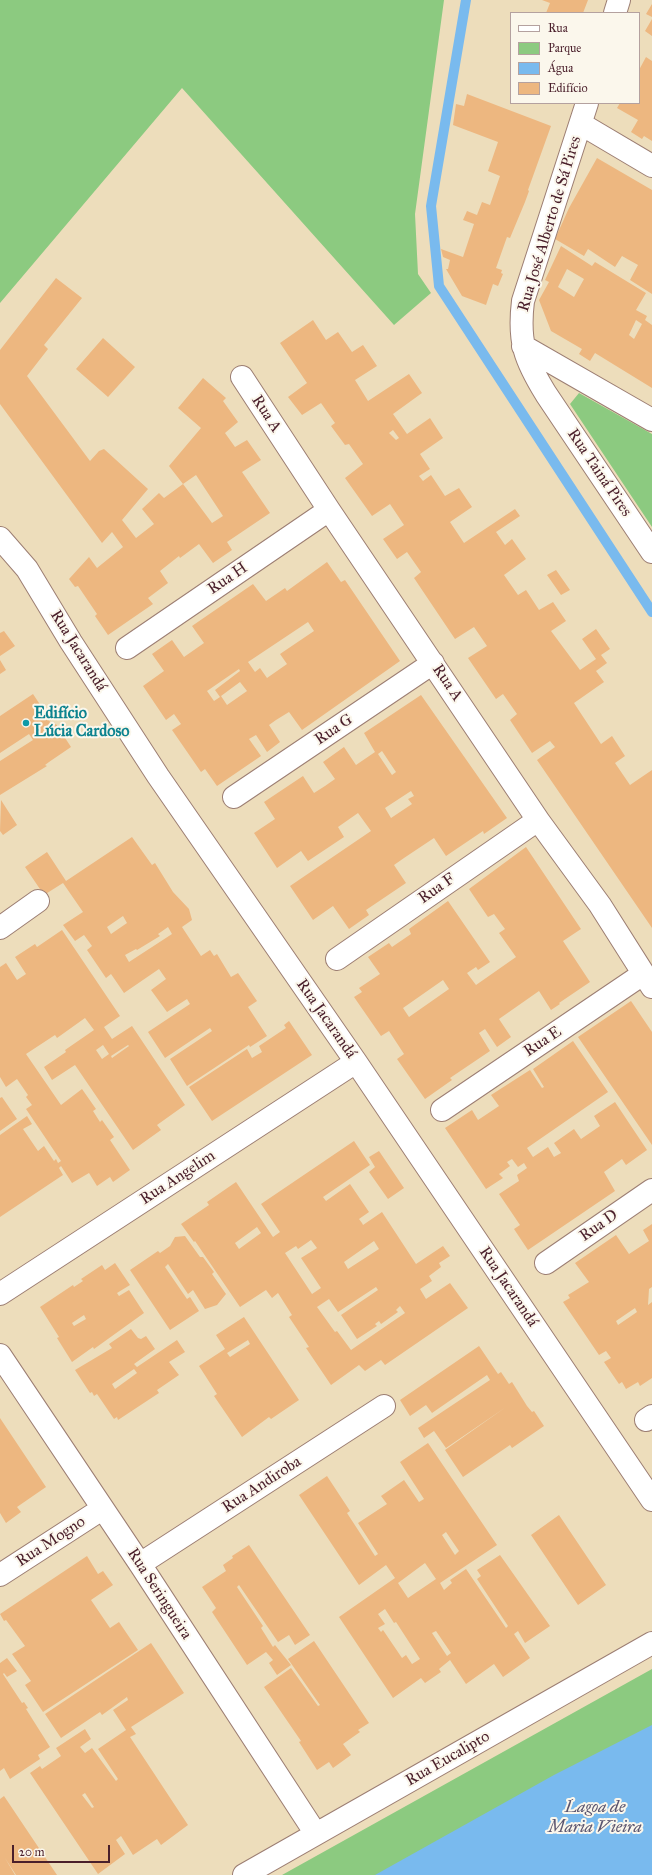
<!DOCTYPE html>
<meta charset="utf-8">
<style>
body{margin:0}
#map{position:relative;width:652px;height:1875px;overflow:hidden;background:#edddbb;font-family:"IM FELL Great Primer",serif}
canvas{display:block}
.legend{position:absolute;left:510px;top:12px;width:130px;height:92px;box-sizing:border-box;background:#fbf7ec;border:1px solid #b4a19f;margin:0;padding:5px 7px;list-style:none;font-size:12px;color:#4a1f2b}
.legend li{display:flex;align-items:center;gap:8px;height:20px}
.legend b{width:20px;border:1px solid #b4a19f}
.scale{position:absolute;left:12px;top:1845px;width:98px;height:18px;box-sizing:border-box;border:2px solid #4a1f2b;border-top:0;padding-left:5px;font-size:12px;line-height:14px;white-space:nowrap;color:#4a1f2b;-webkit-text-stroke:3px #fbf7ec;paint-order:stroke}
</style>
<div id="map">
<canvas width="652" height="1875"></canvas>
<ul class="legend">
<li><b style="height:5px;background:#fff"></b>Rua</li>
<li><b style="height:11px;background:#8cca80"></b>Parque</li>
<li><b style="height:11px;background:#79baee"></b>Água</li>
<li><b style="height:11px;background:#edb780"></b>Edifício</li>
</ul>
<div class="scale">20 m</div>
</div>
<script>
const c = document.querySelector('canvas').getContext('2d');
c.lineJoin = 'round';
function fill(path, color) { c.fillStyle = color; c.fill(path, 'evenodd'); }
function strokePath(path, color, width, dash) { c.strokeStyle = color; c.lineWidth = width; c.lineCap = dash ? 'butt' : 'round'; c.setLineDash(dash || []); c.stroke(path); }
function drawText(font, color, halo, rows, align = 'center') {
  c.font = font + ' "IM FELL Great Primer",serif'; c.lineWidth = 4; c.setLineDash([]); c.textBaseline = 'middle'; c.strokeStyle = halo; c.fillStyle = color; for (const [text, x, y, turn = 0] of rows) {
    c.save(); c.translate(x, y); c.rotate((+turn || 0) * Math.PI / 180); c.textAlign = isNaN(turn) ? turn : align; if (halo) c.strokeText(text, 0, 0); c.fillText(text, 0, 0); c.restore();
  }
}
const green = new Path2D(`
 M0,0h444l-29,214 3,60 13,19 -37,32 -212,-237 -182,215z
 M579,393l73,41v93l-82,-123z
 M652,1669v206h-370z`);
const water = new Path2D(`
 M652,1725v150h-277l179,-100z`);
const stream = new Path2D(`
 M466,0l-35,206 8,80 213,326`);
const building = new Path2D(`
 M542,0h46l-5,13h-37l4,-10z
 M652,4v13l-6,-3z
 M652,19v17l-7,-5z
 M646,57l6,4v80l-8,-5 -2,3 -11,-7 7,-12 -21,-12 3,-5h19v-33z
 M467,94l84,32 -23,64 1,1 -4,11 -15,36 -3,-1 -11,31 6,2 -1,3 2,1 -5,12 -5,-2 -7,21 -24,-9 -16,-27h2l2,-9 -7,-3 -2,-8 22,8 11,-33 -11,-4 4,-9 10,4 5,-13 8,3 10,-29 -12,-5 10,-29 -45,-17 3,-21 8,2z
 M597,158l55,32v104l-22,-14 8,-15 -16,-9 -7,11 -27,-18 -4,7 -29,-17 14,-31z
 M561,246l31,20 3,-4 51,31 -10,17 11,6 -2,4 7,5v63l-57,-35 -5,8 -11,-7 3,-5 -31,-18 -12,-31 10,-18 -4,-2zM567,269l17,10 -10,18 -16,-10zM636,320l6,4 -8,15 -5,-4z
 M56,278l26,20 -38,47 4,4 -21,27 63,85 9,-10 5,-2 44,40 -26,31 14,18 18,-14 -12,-15 17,-16 5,5 19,-14 -14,-18 32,-38 -23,-20 25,-30 23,20 -3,3 15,21 -13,11 10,14 12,-7 14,20 -19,12 28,41 -43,29 5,8 -19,13 -14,-19 -19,14 -1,-2 -19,15 8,12 -20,15 5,6 -45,31 -13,-19 2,-2 -19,-28 -3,1 -6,-8 20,-22 8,11 26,-21 -11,-15 -10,11 -102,-139v-54zM196,475l27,41 -11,7 -29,-39z
 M313,320l13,20 12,-8 14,20 11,-7 14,21 -22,14 13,21 41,-27 13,19 -29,21 14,20 23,-16 13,20 -23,16 10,15 -11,7 4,5 8,-6 14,21 14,-8 13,19 -22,15 14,21 51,-34 5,7 -24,16 9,13 7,-6 14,20 -22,16 14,20 8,-5 13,20 14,-8 13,19 -15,10 29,39 16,-11 -14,-20 14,-10 14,20 -9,6 6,8 -11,8 8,11 -30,21 27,41 11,-8 13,20 -10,7 15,22 22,-15v158l-115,-168 18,-13 -5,-6 -18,12 -22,-33 7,-6 -14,-20 -7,5 -28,-41 19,-12 -13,-19 -19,12 -41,-61 7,-6 -14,-20 -10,7 -14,-20 21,-14 -14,-21 -18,12 -27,-38 18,-14 -14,-20 -4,1 -14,-19 4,-3 -14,-20 -19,12 -14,-18 19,-14 -27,-40zM393,430l6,8 -3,2 -7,-7z
 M103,338l32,29 -27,30 -32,-28z
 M327,562l14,20 4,-2 55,81 -98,69 -13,-18 -13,8 -7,5 11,17 -13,10 -11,-17 -7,4 12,17 -44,30 -12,-17 -4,3 -29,-42 9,-6 -7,-10 -8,6 -23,-34 21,-15 -12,-17 20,-14 12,17 20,-14 -12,-17 61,-42 13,17 19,-13 2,3zM308,622l6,9 -34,23 7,10 -20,14 -7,-10 -5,4 -7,-10zM239,669l1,2 -25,19 5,7 -6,4 -7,-10zM240,682l7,9 -20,14 -6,-9z
 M556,570l14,20 -9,5 -14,-20z
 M4,631l11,15 -15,10v-23z
 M0,660l6,10 -6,4z
 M33,694l10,15 7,13 4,3 2,-1 15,23 -22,15 -4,3 2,1 -47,29v-34l33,-21 -4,-6 -29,19v-37z
 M421,695l86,123 -23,16 -1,-3 -37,25 -12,-18 -30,20 -10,7 12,18 -40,27 3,5 -20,14 -16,-23 -20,14 -23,-34 81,-55 -13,-18 -20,14 6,10 -36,24 -7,-10 -24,17 -23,-35 21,-14 -11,-17 39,-26 11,17 11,-7 10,-7 -12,-17 21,-15 12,18 19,-13 -11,-19zM382,751l14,21 -4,3 -14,-21zM411,791l3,5 -6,3 4,5 -21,14 -6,-10z
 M1,800l16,25 -14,10 -3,-4z
 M132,837l20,28 3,-2 18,29 16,17 3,11 -10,7 19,29 9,-6 4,6 3,-2 14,23 7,-4 19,28 -9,6 19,29 -17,11 -1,-2 -62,41 -17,-27 42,-28 -2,-3 -45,30 -17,-26 42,-28 -3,-5 -20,13 -16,-22 15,-11 -7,-10 -35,24 -13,-19 -5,4 -19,-28 5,-4 -8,-11 -9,6 -12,-16 20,-13 -20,-29 -19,12 -19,-28 22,-15 19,29zM123,916l4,7 -16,11 -4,-7zM168,927l4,7 -43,28 -4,-7 11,-6 1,1 23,-14 -2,-2z
 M526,847l55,82 -18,12 27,41 -31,21 1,1 -9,6 -12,-19 -40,28 12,18 -14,10 -12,-18 -6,4 11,18 -40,27 2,2 -27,19 -28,-40 7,-5 -15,-23 -8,5 -27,-39 8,-5 -3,-4 21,-14 -12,-17 21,-14 3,4 19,-13 -2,-5 39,-28 42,61 -12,8 -2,-3 -9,6 9,12 40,-28 -17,-24 6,-4 -3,-4 -8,-11 -6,3 -19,-28zM443,980l6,9 -40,28 -6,-9z
 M62,930l58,86 -16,11 8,12 20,-13 53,79 -28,20 4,5 -28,20 -58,-85 -23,15 -8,-13 22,-15 -1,-2 29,-20 -9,-12 -28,20 -2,-3 -29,19 35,51 21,-16 14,20 -3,2 7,11 2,-2 12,17 -4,3 20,30 -17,12 -3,-5 -13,9 -8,-13 -17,10 -11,-17 -2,2 4,7 -63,42v-82l27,-19 5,8 -9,5 15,22 6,-5 10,15 2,-2 2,4 3,-2 -35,-52 6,-4 -6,-8 2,-2 -11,-16 -11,8 -6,-10v-110l6,-4 11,17 9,-6 -11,-17 20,-13 2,3zM103,1045l6,9 -7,5 -6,-9zM128,1045l1,1 -17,12 -1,-2z
 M631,1001l21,31v113l-74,-108z
 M289,1021l23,34 -100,66 -23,-34 58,-38 5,9 10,-6 -3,-6 27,-18 -2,-3z
 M573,1041l35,51 -81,56 6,9 15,-10 6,10 7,-4 -7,-10 20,-14 7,10 19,-13 -6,-10 21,-14 32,48 -21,15 -4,-6 -18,13 11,19 -87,59 -14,-21 6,-4 -21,-31 20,-13 -2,-6 10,-7 -3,-5 -6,4 -6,-8 -5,3 3,4 -11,8 4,4 -17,11 -41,-61 27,-18 6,10 21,-14 -8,-11 39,-25 12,18 2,-1 -11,-18z
 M2,1097l15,22 -17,12v-33z
 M354,1141l16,24 -47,32 3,4 24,-17 19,28 -10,7 3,4 1,2 19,-13 34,52 27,-18 7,10 -11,7 2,4 -12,9 3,5 -12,8 6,10 24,-16 18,25 -83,57 -4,-5 -16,11 -6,-6 -28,20 -25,-37 3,-1 -20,-30 3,-2 -14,-22 -6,5 -6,-8 -26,17 -45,-66 -1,1 -13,-18 28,-19 -2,-3 29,-20 37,55 7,-5 -19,-28zM257,1227l4,6 -22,16 -4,-6zM311,1240l6,8 -16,10 20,30 -9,6 -27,-41 11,-7 2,3zM374,1241l5,8 -31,20 -4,-7zM376,1287l2,3 -37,25 16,24 20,-13 -2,-2 4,-3 2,3 17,-12 -2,-2 4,-4 5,7 -54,37 -14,-19 -2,1 -18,-25 12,-8 9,13z
 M379,1151l25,37 -16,11 -19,-27 6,-5 -6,-10z
 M652,1224v63l-3,2 -1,16 4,-3v76l-12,8 -2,-4 -12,7 -4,-7 -3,2 -15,-22 7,-4 -5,-7 -7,4 -36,-53 7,-4 -2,-3 21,-13 -14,-19 41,-28 13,19 20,-13 -6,-11zM635,1308l2,4 -19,13 -2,-4z
 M185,1236l15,21h3l11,15 -2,2 14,20 -9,11 -12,4 -12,-19 -5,4 -20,-30 -3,3 22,32 3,-2 9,14 -29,19 -40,-60 28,-19 2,2 10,-7 5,-9z
 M115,1263l15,22 -13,8 2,3 10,-6 15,23 -50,36 -1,-2 -21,15 -15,-24 2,-1 -19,-30 33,-22 1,2 9,-6 -2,-2 21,-14 3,5zM84,1315l2,4 -12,7 -2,-3z
 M244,1317l55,83 -28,19 -2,-2 -27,20 -28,-41 3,-2 -18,-28 26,-17 -9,-14zM248,1340l2,4 -20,13 -3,-4z
 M131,1329l7,9 3,1 5,-3 9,13 -21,15 3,3 40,-27 8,12 -16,10 10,13 -22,15 2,3 -41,27 -1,-3 -3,2 -17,-25 -3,2 -2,-4 -2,1 -15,-23 37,-22 -3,-4zM134,1369l3,4 -22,16 -3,-5z
 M479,1346l19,28 3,-2 8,12 3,-2 15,24 5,6 2,-1 10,15 -32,22 -2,-3 -47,32 -18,-27 61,-43 -60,41 -12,-17 -10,7 -6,-10 72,-48 -3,-5 -55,38 -6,-8 -16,11 -10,-16z
 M0,1418l46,69 -29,20 4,5 -15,11 -6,-10z
 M428,1443l69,102 -57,38 4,7 8,-7 -2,-3 16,-11 40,59 2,-2 -31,-47 4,-3 -4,-6 23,-15 50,71 -25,17 -7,-12 -4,3 16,24 -27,19 -9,-13 -28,20 -16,-24 -11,9 2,3 -16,11 -4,-5 -28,20 -54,-81 56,-39 -9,-13 -27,20 -60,-90 28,-19 23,35 -3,2 28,43 3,-2 -20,-31 29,-19 -6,-8 23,-16 15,22 5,-3 -24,-37zM446,1532l13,19 -4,4 -13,-20zM425,1563l11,16 -28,19 -10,-15zM385,1609l9,14 2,-1 24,37 -8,5 -6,-9 -4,3 -19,-28 -2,2 -3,-4 7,-4 -7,-10zM436,1631l15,22 -4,3 -15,-23z
 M559,1515l47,70 -28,20 -47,-70z
 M249,1545l61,90 -15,10 -6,-10 -11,7 -39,-57 -2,2 26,39 -2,2 12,19 2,-2 16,20 -14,10 -8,-12 4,-3 -7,-8 -19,13 -35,-53 4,-4 -14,-21 24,-16 -3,-6 10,-7 -1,-2z
 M87,1556l11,18 5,-3 10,14 -22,15 19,28 9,-6 19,28 -95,62 -18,-27 6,-4 -19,-27 13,-8 -19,-26 -2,1 -4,-7z
 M314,1641l55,82 -11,7 2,2 -17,12 8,11 -18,13 -4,-6 -12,8 -18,-28 2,-1 -37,-54 27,-19 27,38 2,-1 -32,-46z
 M151,1643l33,50 -53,34 5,7 -6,3 58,88 -27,20 -4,-6 -24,16 -12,-19 -5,4 9,14 -27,20 -68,-101 10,-7 2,3 19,-13 -5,-8 29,-19 6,10 -11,8 5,6 7,-5 24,33 2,-2 -20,-30 28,-19 -13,-20 15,-10 -1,-3 -25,18 -2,-3 -39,26 -16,-24zM85,1793l9,14 -2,1 -10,-13z
 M7,1658l10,13 -10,6 -3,-4 -1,1 19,29 2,-1 4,6 -2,1 24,38 -12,8 2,4 -30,20 -6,-11 -4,3v-108z
 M4,1796l53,79h-41l-11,-17 10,17h-15v-76z`);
const minor = new Path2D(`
 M615,13l4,-13
 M587,103l-64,198c-5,41 2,59 23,93l106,158
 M581,124l71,42
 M523,346l129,74
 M242,377l87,133 209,310 62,85 52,82
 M0,538l27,31 44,73 87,134 198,286 296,438
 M127,648l202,-138
 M234,797l199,-134
 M0,928l38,-27
 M337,959l201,-139
 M442,1110l201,-136
 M546,1263l106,-73
 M0,1294l356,-232
 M0,1355l140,209 176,270
 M646,1420l6,-4
 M140,1564l244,-158
 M0,1575l102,-66
 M244,1875l408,-232`);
const markers = [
 [26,723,4,"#0f9aa8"]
];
const streetNames = [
 ["Rua José Alberto de Sá Pires",550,224,-73],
 ["Rua A",266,414,57],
 ["Rua Tainá Pires",599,473,56],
 ["Rua H",228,579,-34],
 ["Rua Jacarandá",78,651,58],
 ["Rua A",447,683,56],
 ["Rua G",334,730,-34],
 ["Rua F",437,889,-35],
 ["Rua Jacarandá",326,1019,55],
 ["Rua E",543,1042,-34],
 ["Rua Angelim",178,1178,-33],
 ["Rua D",599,1226,-35],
 ["Rua Jacarandá",508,1287,56],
 ["Rua Andiroba",262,1485,-33],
 ["Rua Mogno",51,1542,-33],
 ["Rua Seringueira",159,1594,57],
 ["Rua Eucalipto",448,1759,-30]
];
const cultureNames = [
 ["Edifício",34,714],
 ["Lúcia Cardoso",34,732]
];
const waterNames = [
 ["Lagoa de",595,1808],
 ["Maria Vieira",595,1828]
];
fill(green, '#8cca80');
fill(water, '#79baee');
strokePath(stream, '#79baee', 10);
fill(building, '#edb780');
strokePath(minor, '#9c7e73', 24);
strokePath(minor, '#fff', 22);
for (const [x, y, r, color] of markers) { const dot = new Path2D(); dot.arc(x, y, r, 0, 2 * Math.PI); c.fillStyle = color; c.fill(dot); strokePath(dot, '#fbf7ec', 1.5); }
drawText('16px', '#4a1f2b', '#fbf7ec', streetNames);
drawText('bold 16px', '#0d838f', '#fbf7ec', cultureNames, 'left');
drawText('italic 17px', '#5a556f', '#fbf7ec', waterNames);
</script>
